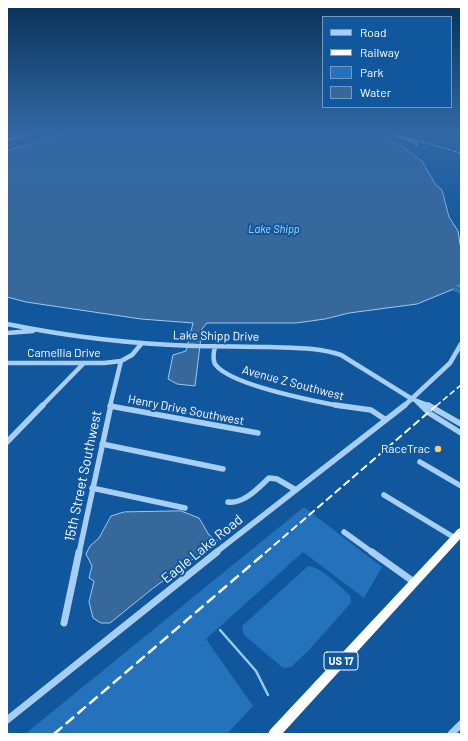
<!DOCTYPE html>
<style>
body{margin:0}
#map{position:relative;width:468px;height:741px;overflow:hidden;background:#11579d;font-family:Barlow,sans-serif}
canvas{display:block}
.frame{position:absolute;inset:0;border:8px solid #fff;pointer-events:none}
.legend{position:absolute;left:322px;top:16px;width:130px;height:92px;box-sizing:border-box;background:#11579d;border:1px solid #709ac4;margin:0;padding:5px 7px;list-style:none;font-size:12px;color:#fff}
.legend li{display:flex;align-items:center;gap:8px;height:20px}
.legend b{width:20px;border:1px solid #709ac4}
</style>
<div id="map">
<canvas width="468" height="741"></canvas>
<div class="frame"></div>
<ul class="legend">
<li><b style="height:5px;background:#a7cef5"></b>Road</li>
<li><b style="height:5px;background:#fff"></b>Railway</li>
<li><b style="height:11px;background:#2472bb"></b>Park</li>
<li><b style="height:11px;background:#36689b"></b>Water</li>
</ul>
</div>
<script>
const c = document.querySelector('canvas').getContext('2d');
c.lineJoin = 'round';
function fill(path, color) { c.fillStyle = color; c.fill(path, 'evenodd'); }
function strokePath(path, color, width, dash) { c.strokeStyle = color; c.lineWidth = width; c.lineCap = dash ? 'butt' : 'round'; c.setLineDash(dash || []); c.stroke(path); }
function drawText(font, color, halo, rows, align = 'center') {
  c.font = font + ' Barlow,sans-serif'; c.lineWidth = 4; c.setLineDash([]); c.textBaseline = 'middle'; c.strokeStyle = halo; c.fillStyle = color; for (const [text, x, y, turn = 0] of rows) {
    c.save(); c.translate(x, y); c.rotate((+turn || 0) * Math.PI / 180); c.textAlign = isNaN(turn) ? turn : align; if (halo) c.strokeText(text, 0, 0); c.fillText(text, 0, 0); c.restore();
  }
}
const green = new Path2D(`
 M304,507l78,60 -18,31 -61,-46 -97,87 47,67 -26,28h-202z
 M308,566c15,2 30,19 42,29l1,8 -42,47 -18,17 -8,1 -39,-33 -2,-9z`);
const water = new Path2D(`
 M66,134h313l21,11 22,16 14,24 6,5 7,27 9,14 3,19v36l-44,18 -68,9 -24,6 -29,4h-89l-5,6 -7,57 -18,-2 -9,-5 5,-24 13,-4 7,-28 -52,-4 -115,-17 -19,-5v-146z
 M181,511l18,7 10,17 9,6 -66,48 -42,34h-9l-8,-5 -4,-16 5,-21 -5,-3 3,-12 -6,-12 4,-8 9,-8 12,-22 13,-4z`);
const stream = new Path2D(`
 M220,630l36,41 12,24`);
const minorFar3 = new Path2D(`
 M9,134l10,2
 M392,134l23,8 2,3
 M7,140l22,-6`);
const minorFar2 = new Path2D(`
 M7,324c63,13 125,20 189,22 25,0 49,1 73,1 25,1 49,0 72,8l71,44 18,7
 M7,333l26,-2
 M215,346c-1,5 -3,13 0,18 14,21 99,37 125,42
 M7,363h97l17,-2
 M417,402l5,4
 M42,406l42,-43
 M110,406l11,-45 11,-6 10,-12
 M404,406l46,-43 11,-19`);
const minorFar1 = new Path2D(`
 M335,405l36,5 15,10
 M421,405l8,8 32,20
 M428,405l33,19
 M110,406l148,27
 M7,442l36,-37
 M102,444l121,25
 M420,462l41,24
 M92,488l93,20
 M384,495l71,43
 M228,502c16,2 30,-14 41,-24l8,1 19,11
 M344,532l29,21
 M79,553l32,-148
 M215,553l190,-148`);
const minor = new Path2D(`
 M372,552l42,30
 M64,623l15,-71
 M7,720l210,-168
 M451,734l10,-10`);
const highway = new Path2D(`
 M461,528v10l-179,196h-14l2,-4 188,-201z`);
const railFar3 = new Path2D(`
 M395,134l66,19`);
const railFar2 = new Path2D(`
 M436,406l25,-21`);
const railFar1 = new Path2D(`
 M265,553l172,-148`);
const rail = new Path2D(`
 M54,734l212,-182`);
const wall = new Path2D(`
 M461,282v12l-8,-3 1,-5z`);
const building = new Path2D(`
 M461,282v7l-7,-3z`);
const markers = [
 [438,449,4,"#ffcb6a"]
];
const farWaternames = [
 ["Lake Shipp",274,229]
];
const shields = [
 [341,661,34]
];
const shieldNames = [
 ["US 17",341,661]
];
const streetNames = [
 ["Lake Shipp Drive",216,336,1],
 ["Camellia Drive",64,353],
 ["Avenue Z Southwest",293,383,15],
 ["Henry Drive Southwest",186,410,11]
];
const poiNames = [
 ["RaceTrac",430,449]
];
const nearStreetnames = [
 ["15th Street Southwest",83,476,-78],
 ["Eagle Lake Road",202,549,-39]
];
fill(green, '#2472bb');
fill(water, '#36689b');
strokePath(water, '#98caf8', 1);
strokePath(stream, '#98caf8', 2.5);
strokePath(minorFar3, '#a7cef5', 2.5);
strokePath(minorFar2, '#a7cef5', 4.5);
strokePath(minorFar1, '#a7cef5', 5.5);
strokePath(minor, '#a7cef5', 7);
fill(highway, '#fff');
strokePath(railFar3, '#fff', 1, [4, 1.5]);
strokePath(railFar2, '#fff', 1.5, [6, 3]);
strokePath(railFar1, '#fff', 2, [8, 3.5]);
strokePath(rail, '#fff', 2.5, [11, 4.5]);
fill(wall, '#3570a9');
fill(building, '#3e82c5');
strokePath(building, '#2b5b8a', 1);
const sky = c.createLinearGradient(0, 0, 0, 238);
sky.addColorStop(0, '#093056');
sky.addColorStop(0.56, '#3269a5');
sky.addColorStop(1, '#3269a500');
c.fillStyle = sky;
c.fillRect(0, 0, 468, 238);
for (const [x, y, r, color] of markers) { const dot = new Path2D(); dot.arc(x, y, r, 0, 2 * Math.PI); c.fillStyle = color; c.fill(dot); strokePath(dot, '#11579d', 1.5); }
drawText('italic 11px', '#b3d8fb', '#11579d', farWaternames);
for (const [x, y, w] of shields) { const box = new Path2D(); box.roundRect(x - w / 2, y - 9, w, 18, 3); c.fillStyle = '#11579d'; c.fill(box); strokePath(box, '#fff', 1); }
drawText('bold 11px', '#fff', null, shieldNames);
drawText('12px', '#fff', '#11579d', streetNames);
drawText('12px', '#fff', '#11579d', poiNames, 'right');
drawText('14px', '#fff', '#11579d', nearStreetnames);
</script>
